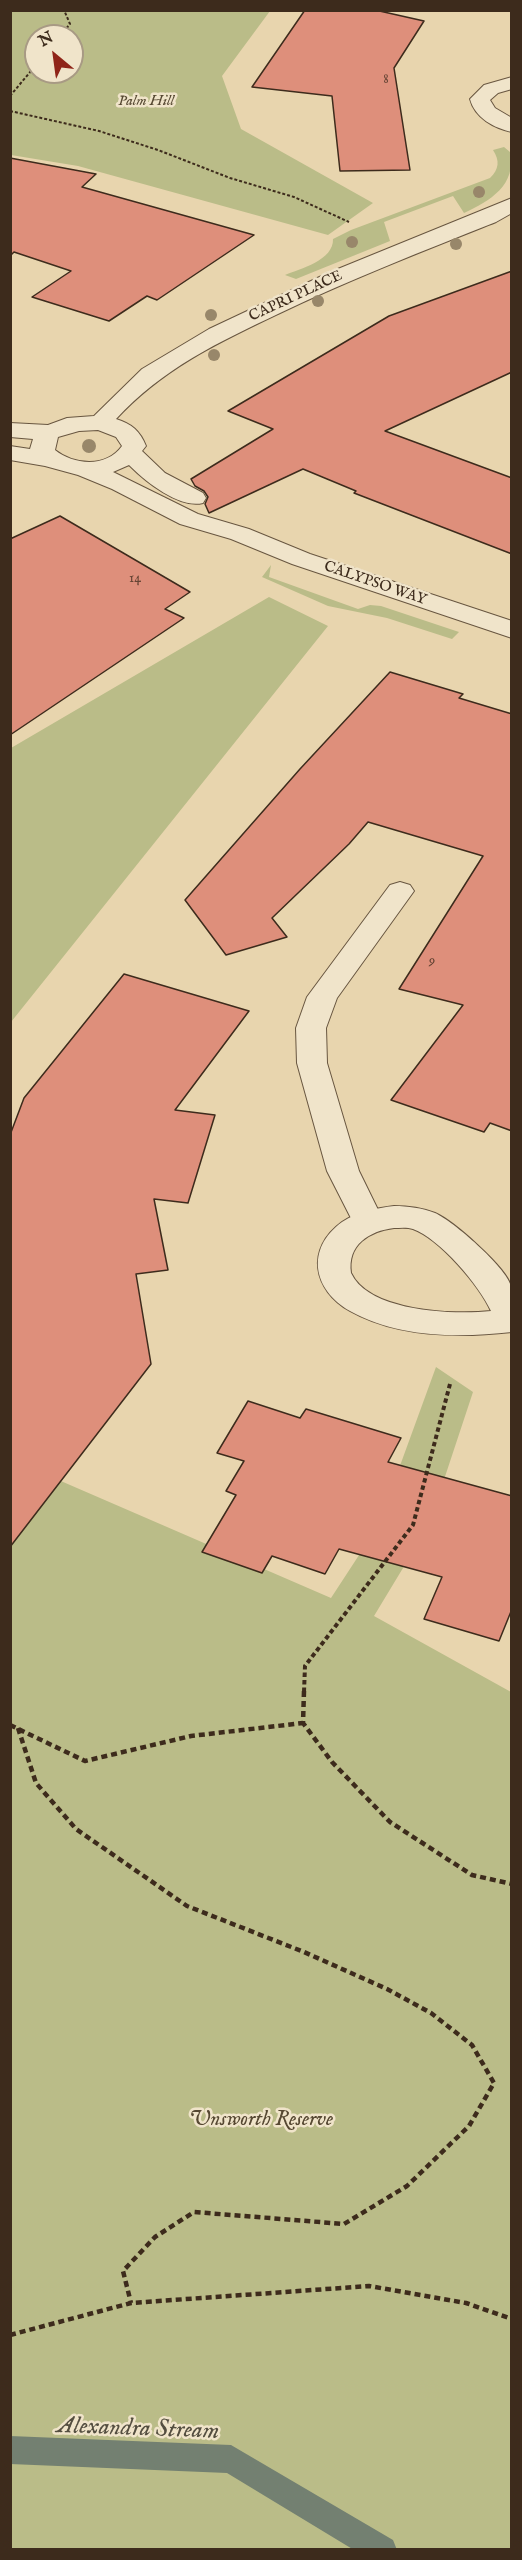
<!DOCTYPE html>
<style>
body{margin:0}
#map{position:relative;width:522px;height:2560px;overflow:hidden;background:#e8d5ae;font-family:"IM FELL English",serif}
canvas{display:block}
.frame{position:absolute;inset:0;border:12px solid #3d2b1c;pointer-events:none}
.north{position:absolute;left:24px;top:24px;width:60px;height:60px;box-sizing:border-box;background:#f0e4ca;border:2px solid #a89a84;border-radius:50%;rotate:331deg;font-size:16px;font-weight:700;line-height:24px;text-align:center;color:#3d2b1c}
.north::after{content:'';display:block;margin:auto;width:21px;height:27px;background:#8f2418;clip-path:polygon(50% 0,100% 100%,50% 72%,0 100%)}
</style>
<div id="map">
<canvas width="522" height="2560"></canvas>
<div class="frame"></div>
<div class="north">N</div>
</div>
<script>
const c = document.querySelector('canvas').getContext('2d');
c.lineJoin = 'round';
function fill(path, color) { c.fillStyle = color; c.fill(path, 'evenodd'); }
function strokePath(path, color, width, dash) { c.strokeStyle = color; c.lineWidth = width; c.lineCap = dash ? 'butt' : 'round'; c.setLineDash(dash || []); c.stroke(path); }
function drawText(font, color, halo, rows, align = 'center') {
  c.font = font + ' "IM FELL English",serif'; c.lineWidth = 5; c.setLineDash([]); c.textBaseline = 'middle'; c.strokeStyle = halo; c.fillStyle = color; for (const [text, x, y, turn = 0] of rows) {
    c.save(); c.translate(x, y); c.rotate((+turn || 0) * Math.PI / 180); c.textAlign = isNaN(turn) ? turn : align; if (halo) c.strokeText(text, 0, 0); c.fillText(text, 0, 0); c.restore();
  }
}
const green = new Path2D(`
 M10,11h260l-48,65 19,53 132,74 -45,32 -250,-69 -67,-11zM36,36h36v36h-36z
 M504,147l6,5c7,33 -20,49 -46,61l-11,-17 -69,26 6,19 -94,38 -11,-4c15,-6 49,-15 48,-36l18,-9 139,-52c9,-9 10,-17 3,-28z
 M271,565l-2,12 89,32 12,-4 11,1 78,26 -7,7 -65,-21 -59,-12 -66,-29z
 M269,597l59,29 -317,396v-274z
 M436,1367l37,25 -44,133 -55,91 137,76v857h-500l-1,-1090 321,139 47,-72z`);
const stream = new Path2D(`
 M10,2436l221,9 162,95 4,10h-43l-127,-77 -217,-9z`);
const building = new Path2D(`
 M305,10h70l49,11 -30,47 16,102 -70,1 -8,-75 -80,-9z
 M10,158l86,16 -14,13 172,48 -97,65 -10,-4 -38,25 -77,-24 39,-26 -57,-19 -4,4z
 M512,271v101l-127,59 127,47v76l-158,-61 2,-2 -53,-22 -94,44 -4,-9 3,-7 -4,-6 -9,-5 -4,-7 82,-50 -45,-18 161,-95z
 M60,516l130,76 -25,17 19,9 -174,117v-196z
 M390,672l73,22 -4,4 53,16v417l-22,-8 -6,9 -93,-32 72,-95 -64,-16 84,-133 -115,-34 -19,22 -77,74 15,19 -61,18 -41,-55 115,-131z
 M124,974l125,37 -74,99 40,5 -27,88 -34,-4 14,71 -32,4 15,90 -141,183v-412l14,-37z
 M248,1401l52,17 6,-9 95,29 -13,24 124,34v113l-13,32 -75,-22 18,-42 -103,-28 -14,25 -53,-18 -10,17 -60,-21 34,-57 -10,-4 18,-30 -27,-8z`);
const pathFar2 = new Path2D(`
 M60,36l10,-12 -6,-14
 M10,96l26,-31
 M10,111l89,20 59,19 72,28 64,19 55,25`);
const pathFar1 = new Path2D(`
 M304,1692l1,-26 108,-141 37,-141`);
const path = new Path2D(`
 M304,1691l-1,32 29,39 58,60 82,53 40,9
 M10,1725l75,36 106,-25 112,-13
 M18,1728l18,55 40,46 111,77 117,46 83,37 44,24 41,32 22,38 -25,43 -62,60 -63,38 -150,-12 -39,25 -32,34 8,32
 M10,2335l121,-32 238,-17 97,17 46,16`);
const service = new Path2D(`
 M400,882l10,3 4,6 -77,107 -11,30 1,35 32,108 25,51 -5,8 -11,3 -11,-3 -30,-59 -30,-108 -1,-35 11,-31 83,-112z`);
const minor = new Path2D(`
 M512,77v12l-14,4 -8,7 5,8 17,10v14c-18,-4 -37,-14 -42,-33l14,-14z
 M512,198v15l-16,9c-73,29 -145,57 -216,91 -61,29 -117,55 -164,106 16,5 24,12 30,27l-4,5 23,22 38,20 3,5 -3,5c-24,6 -58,-22 -74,-38l-16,7 85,42 51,15 61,25 202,67v17l-220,-74 -61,-25 -51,-15 -68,-35 -34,-14 -33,-9 -35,-6v-14l20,3 3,-10 -23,-2v-14l38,2 19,-7 27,-2 48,-47 67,-40 119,-56zM98,430l18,7 6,9c-16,22 -48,19 -67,4l3,-13 21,-6z
 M394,1206c14,0 28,2 41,7 18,8 71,54 76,73 4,13 1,32 1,46 -53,6 -114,6 -162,-21 -37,-21 -45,-62 -8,-89 15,-10 35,-14 52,-16zM394,1228c6,0 13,-1 19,1 27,10 66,56 78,82 -37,4 -122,1 -140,-38 -4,-28 18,-42 43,-45z`);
const trees = [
 [479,192,6],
 [352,242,6],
 [456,244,6],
 [318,301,6],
 [211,315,6],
 [214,355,6],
 [89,446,7]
];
const farNumbernames = [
 ["8",386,80],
 ["14",135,579]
];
const farParknames = [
 ["Palm Hill",146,102]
];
const farStreetnames = [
 ["CAPRI PLACE",296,297,-25],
 ["CALYPSO WAY",375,584,19]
];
const numberNames = [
 ["9",432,962]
];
const nearParknames = [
 ["Unsworth Reserve",261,2121]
];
const nearWaternames = [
 ["Alexandra Stream",138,2430,2]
];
fill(green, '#babc88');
fill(stream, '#738071');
fill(building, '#de8f7b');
strokePath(building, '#3d2b1c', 1.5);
strokePath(service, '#685640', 2);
strokePath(minor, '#685640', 2);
strokePath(pathFar2, '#3d2b1c', 2, [3, 2]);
strokePath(pathFar1, '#3d2b1c', 4, [4.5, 3]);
strokePath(path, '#3d2b1c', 4.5, [6, 4]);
fill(service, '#f0e4ca');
fill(minor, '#f0e4ca');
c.fillStyle = '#98876a';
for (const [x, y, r] of trees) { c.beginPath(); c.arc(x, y, r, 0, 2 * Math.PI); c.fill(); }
drawText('14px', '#654434', null, farNumbernames);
drawText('italic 15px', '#564832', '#f0e4ca', farParknames);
drawText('15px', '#3d2b1c', '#f0e4ca', farStreetnames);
drawText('15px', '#654434', null, numberNames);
drawText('italic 21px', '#564832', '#f0e4ca', nearParknames);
drawText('italic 24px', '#544e40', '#f0e4ca', nearWaternames);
</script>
